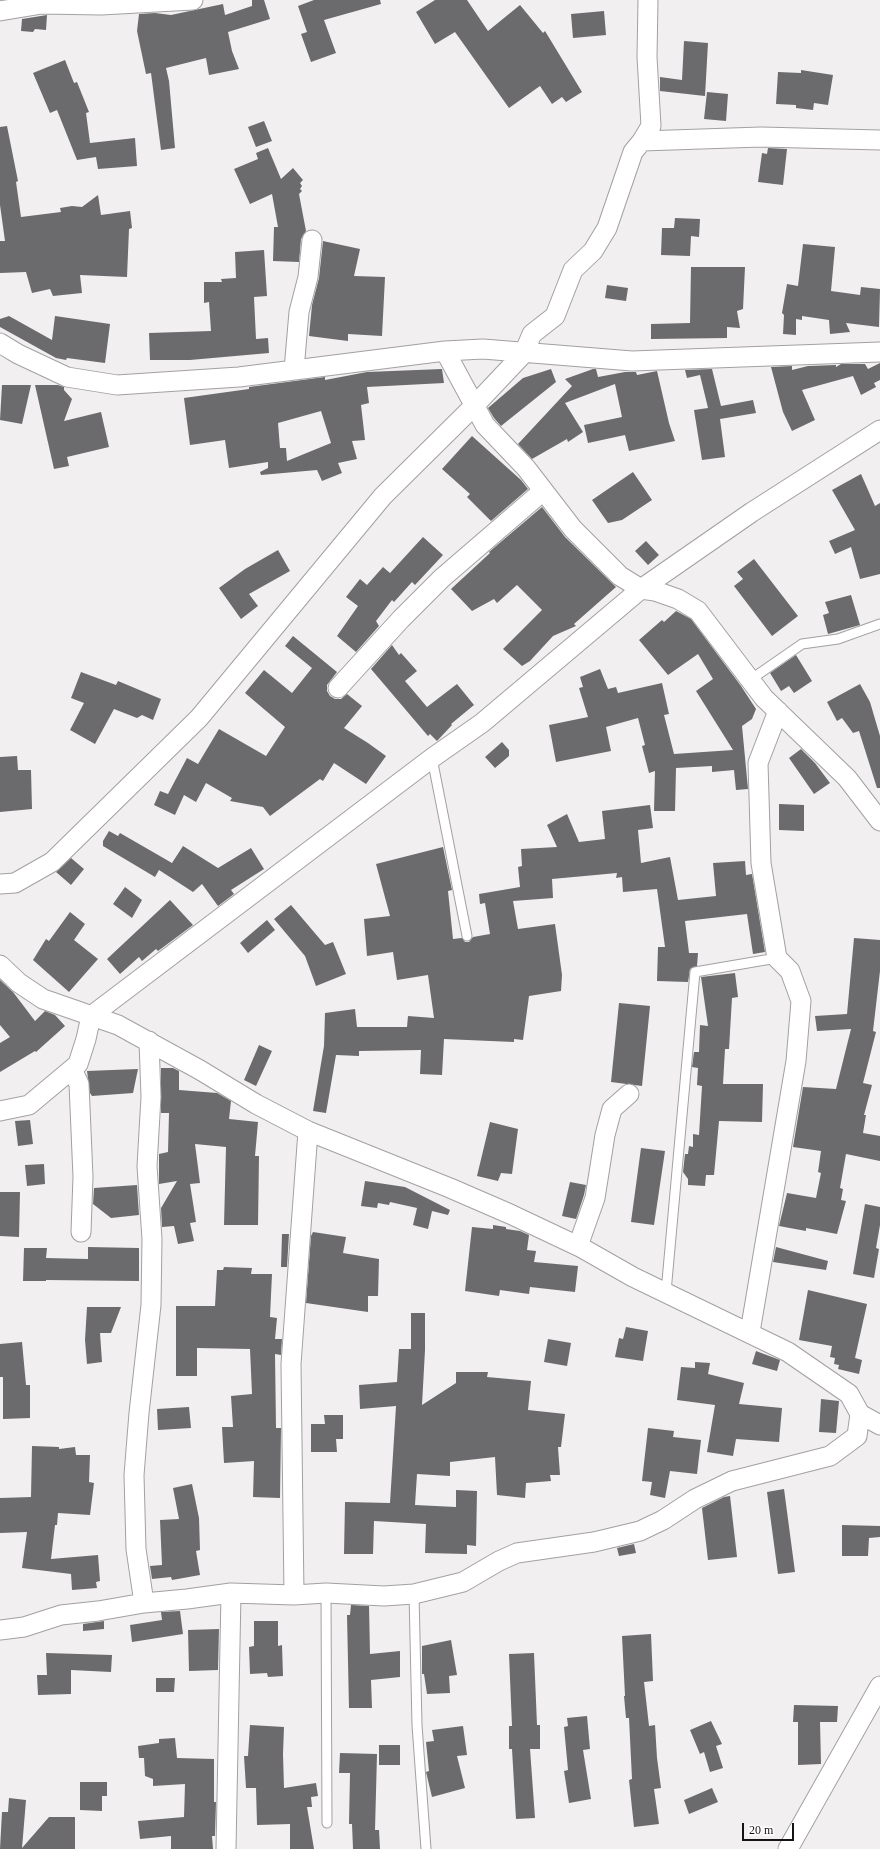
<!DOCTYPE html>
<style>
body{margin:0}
#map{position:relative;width:880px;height:1849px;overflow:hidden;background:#f2eff1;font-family:Georgia,serif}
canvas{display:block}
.scale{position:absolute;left:742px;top:1823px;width:52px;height:18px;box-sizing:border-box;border:2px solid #151415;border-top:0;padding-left:5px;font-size:12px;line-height:14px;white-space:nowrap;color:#151415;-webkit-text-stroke:3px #fffdfe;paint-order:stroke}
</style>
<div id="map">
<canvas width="880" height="1849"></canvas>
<div class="scale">20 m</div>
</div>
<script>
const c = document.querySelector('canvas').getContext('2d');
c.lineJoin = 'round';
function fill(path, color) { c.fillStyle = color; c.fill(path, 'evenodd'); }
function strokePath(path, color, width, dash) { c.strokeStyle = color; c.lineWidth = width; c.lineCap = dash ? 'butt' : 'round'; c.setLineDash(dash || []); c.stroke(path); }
const building = new Path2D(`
 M252,0h12l6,19 -42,13 4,19 7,18 -30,6 -3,-17 -40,10 3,13 6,67 -14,2 -10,-77 -5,1 -9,-43 2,-17 16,-1 16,2 52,-11 2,11 27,-9z
 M314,0h66l1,4 -57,16 12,33 -25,9 -10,-28 6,-2 -9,-26z
 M435,0h32l21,31 32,-26 23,28 2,-2 37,61 -16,10 -4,-5 -10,7 -12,-18 -31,22 -54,-76 -20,12 -19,-32z
 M604,11l2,24 -33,3 -2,-24z
 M47,15l-1,15 -11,-1 -2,3 -12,-1 1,-12z
 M684,41l24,2 -3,53 -45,-5v-14l22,3z
 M65,60l9,23 3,-1 12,30 -3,1 4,30 45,-5 2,28 -39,3 -2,-12 -19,3 -20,-50 -7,3 -17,-40z
 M801,70l32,5 -5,30 -14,-2 -1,7 -17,-2v-3l-20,-1 2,-32 23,1z
 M707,92l21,2 -2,27 -22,-2z
 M264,121l8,20 -16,6 -8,-20z
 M7,126l11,55 -2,1 5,35 40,-5 -1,-4 12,-2 10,1 16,-12 3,20 29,-4 2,17 -3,1 -2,48 -47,-2 2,18 -29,3 -3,-7 -18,4 -6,-21 -26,1v-32h5l-5,-36v-78z
 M268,148l13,31 12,-11 10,12 -3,3 2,3 -2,3 2,2 -3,3 7,37 -5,8 -2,23 -26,-1 1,-34h4l-6,-33 -22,10 -16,-35 24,-10 -2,-6z
 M768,148l19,1 -4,36 -25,-3 4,-29 5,1z
 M675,218l25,1 -1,18 -8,-1 -1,20 -29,-1 1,-27h12z
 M323,241l37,8 -6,27 31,1 -3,59 -34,-2v7l-39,-5 3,-31 7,-27z
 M803,244l32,3 -4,44 29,4 1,-8 19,2 -1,38 -33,-4 4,9 -20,2 -1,-14 -27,-4v4l-6,-1v16l-13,-1 1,-19 -2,-2 5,-29 11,2z
 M264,250l3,46 -13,1 2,42 12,-1 1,15 -79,7h-40l-1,-27 62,-2 -2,-29 -5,1v-21h18l-1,-3 15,-1 -1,-26z
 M691,267h54l-2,42 -6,2 3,17 -13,-1v11l-76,1v-15l39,-1z
 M607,285l21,3 -2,13 -21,-3z
 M9,316l43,24 3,-24 55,8 -5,39 -38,-5 -1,2 -10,-2 -56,-31v-8z
 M880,363v17l-6,3 2,4 -15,8 -8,-19 -51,14 13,30 -23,11 -9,-19 -12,-45 21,-1v4l16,-4 28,-1v2l5,-3h24l3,5z
 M442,369l2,14 -77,4 2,16 -8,2 4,35 -13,1 5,18 -19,4 4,10 -20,8 -5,-11 -56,5 -1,-3 8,-4v-6l-39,6 -4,-28 -35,5 -6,-47 65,-9v-2l76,-10v3l42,-8zM321,411l10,32 -44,18 -1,-13h-6l-2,-25z
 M551,369l5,13 -55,44 -7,-8 -6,-10 35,-30z
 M593,369h3l2,8 27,-5h11l1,3 20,-4 12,52 6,18 -46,10 -4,-16 -37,8 -4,-18 38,-8 -7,-33 -50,19 18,29 -15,10 -1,-3 -35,20 -14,-15 54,-58 -7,-7z
 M712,369l9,37 32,-6 3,13 -36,6 5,38 -23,3 -8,-50 14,-2 -8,-33 -13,3 -2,-8z
 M2,385h29l-9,39 -22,-4z
 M35,385h23l6,2v3l8,9 -8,22 37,-9 8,35 -42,10 2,9 -15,3z
 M472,436l49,44 7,9 -37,32 -24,-24 3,-3 -28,-25z
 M633,472l19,28 -30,20 -14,3 -16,-23z
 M861,474l14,32 5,-3v71l-20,5 -9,-32 -16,7 -6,-13 26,-11 -23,-40z
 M542,507l23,30 51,50 -42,37 2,2 -23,10 -23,25 -8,5 -19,-17 39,-39 -25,-25 -20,18 -3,-4 -22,12 -21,-22 39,-36 -1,-1z
 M423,537l20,18 -28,30 -3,-3 -18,20 -2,-2 -16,21 3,5 -23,26 -19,-16 21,-30 -12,-9 14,-18 7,6 16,-18 7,6z
 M646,541l13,14 -11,10 -13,-14z
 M278,550l12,21 -41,23 9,12 -17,13 -22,-31 26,-19z
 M754,559l44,57 -26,20 -38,-50 9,-7 -6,-7z
 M851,595l9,30 -32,9 -5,-19 6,-2 -4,-11z
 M676,611l15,8 50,67 15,23 -4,10 -10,7 6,63 -12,1 -2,-20 -22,2v-6l-36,2 -1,43h-21l1,-40 -6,2 -7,-27 3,-1 -7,-27 -32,9 5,24 -55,11 -7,-37 39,-8 -9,-29 4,-1 -3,-10 20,-8 8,20 8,-2 2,6 44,-10 7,31 -5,1 10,39 59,-4 -37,-59 17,-12 -15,-25 -30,21 -29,-35 23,-20 2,2z
 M293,636l44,36 -10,13v6l3,5 5,3h6l6,-5 15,12 -18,22 24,15 18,13 -20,28 -32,-21 -11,18 -3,-2 -50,37 -7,-9 -33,-6 2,-3 -26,-15 -10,19 -12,-7 -9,20 -21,-10 6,-14 8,3 19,-36 11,6 21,-35 47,27 19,-29 -40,-34 19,-23 28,23 20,-25 -27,-22z
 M392,645l7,10 2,-2 16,18 -12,10 22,26 30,-23 17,21 -23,19 1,1 -15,16 -7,-7 -2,2 -57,-67z
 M796,655l16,26 -18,12 -5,-7 -8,5 -11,-18z
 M81,672l35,13 2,-4 43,18 -8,21 -11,-5 -5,3 -23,-9 -19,35 -25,-14 14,-27 -13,-5z
 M860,684l10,18 10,34v52h-3l-18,-57 -6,2 -11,-15 -5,3 -10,-19z
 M502,742l7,8v6l-14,12 -10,-11z
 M801,749l14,14 15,20 -16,11 -25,-36z
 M17,756l1,14h13l1,39 -32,3v-55z
 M779,804l25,1v26l-25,-1z
 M650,805l3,23 -15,2 3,33 29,-6 8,43 38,-4 -3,-33 32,-2 1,14 6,-1 13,78 -12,2 -6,-40 -62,7 4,32h9l-1,13 -7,3 -2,13 -31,-1 1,-34h7l-8,-58 -34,3 -1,-15 -6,1 1,-5 -65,6 1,19 -40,3 5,28 37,-5 7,51 -1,16 -32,5 -6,44 -9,-1v3l-70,-3 -2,36 -22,-1 1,-24 -62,1v5l-23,-1 -10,58 -13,-2 11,-65 1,-33 30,-4 2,18h50l1,-11 26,2 -6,-43 -31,5 -4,-28 -26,4 -3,-37 26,-3 -14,-52 67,-17 9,43 -4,1 5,48 9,-1 3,4h4l4,-5 17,-3 -5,-31 -5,1 -1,-10 41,-7 -2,-20 4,-1 -1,-17 36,-2 -10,-22 20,-11 12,28 26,-3 -3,-28z
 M109,831l9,5 2,-3 52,30 11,-17 35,22 33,-20 13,21 -33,21 3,4 -16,12 -16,-22 -9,8 -34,-22 -4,7 -52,-31v-5z
 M71,858l13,11 -13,16 -15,-13z
 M125,887l17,13 -10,18 -19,-14z
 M170,900l23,25 -35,26 -2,-2 -14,12 -3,-4 -19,17 -13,-15z
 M291,905l34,40 8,-3 13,32 -30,12 -11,-30 -31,-37z
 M70,912l15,12 -11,16 24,19 -29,33 -36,-32 13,-21 3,2z
 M267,920l8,10 -27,23 -8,-10z
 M854,938l26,2v31l-7,60 3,1 -13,51 9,2 -8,30h2l-3,18 17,3v25l-34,-7 -6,34 3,1 -2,11 5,1 -9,33 -31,-6v3l-27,-5 8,-33 29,5 5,-25 -3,-1 3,-21 -28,-4 10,-60 33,2 15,-60 -34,2 -2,-15 32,-2z
 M735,973l3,24 -6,1 -3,51h-4l-2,35h40l-1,38 -43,-1 -5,54h-8l-1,11 -17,-1v-6l-5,-7 2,-18h3l1,-8 4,1v-13l6,1 3,-49 -5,-1 1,-17 -6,-1 2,-15h5l1,-27 8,1 -7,-49z
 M0,980l13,12 22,29 10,-10 10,4 10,11 -29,26 -1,-1 -35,21v-29l10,-6 -10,-12z
 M619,1003l31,3 -8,80 -31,-4z
 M259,1045l13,6 -16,35 -12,-6z
 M161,1068h12l6,3v19l38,3 14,8 -2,18 29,3 -3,34h4l-1,69h-34l2,-78 -31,-3 5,39 -10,1 6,38 -6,1 4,18 -16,3 -4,-18 -12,1 -1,-19 16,-27 -18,3v-30l9,-2 1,-39h-8z
 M138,1069l-5,24 -41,3 -2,-3 -3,-22z
 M30,1120l3,24 -15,2 -3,-25z
 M490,1122l28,7 -6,45 -11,-1 -3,8 -21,-5z
 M641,1148l24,3 -11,74 -23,-3z
 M44,1164l1,20 -18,2 -2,-21z
 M365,1181l40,6 45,23 -2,5 -16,-4 -4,18 -15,-4 4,-17 -27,-6 -1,3 -11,-2 -1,5 -16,-2z
 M570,1182l16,3 -2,10 -8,24 -14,-3z
 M137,1185l2,30 -28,3 -18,-14 1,-16z
 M0,1192h20l-1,45 -19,-1z
 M865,1204l15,3v18l-4,23 3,1 -5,29 -21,-4z
 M493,1225l13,2v2l14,2 9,4 -2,15 9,1 -2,11 44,4 -3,26 -45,-5 -1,7 -29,-4 -1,6 -34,-5 7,-64 21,2z
 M313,1232l33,5 -3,16 36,6 -1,37h-10v16l-62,-9 5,-67z
 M282,1234h7l-2,33h-6z
 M88,1247l51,1v33l-93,-1v1h-23l1,-33h23l-1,10 42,1z
 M776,1247l52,14 -2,9 -53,-8z
 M224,1267l28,1 -1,6h21l-2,43 7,1 -2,21h7l-1,16 -6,-1 1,74h5l-1,70 -27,-1 1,-36 -30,2 -2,-36h11l-2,-31 21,-2 -2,-45 -53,-1v28h-21v-70h39l2,-36h6z
 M808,1290l59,14 -12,54 7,2 -3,14 -21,-5 1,-4 -5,-1 1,-6 -5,-1 2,-11 -33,-6z
 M87,1307h34l-10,26h-11l2,29 -15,2 -2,-24z
 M411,1313h14v37l-3,55 34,-22v-11h32l-1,5 44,4 -3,29 37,4 -4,33h-3l2,28h-10l1,6 -25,2 -1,15 -28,-3 -2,-38 -45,5v14l-33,-2 -2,31 41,2v-17l21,1 -1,55 -9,-1v9l-42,-1 1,-29 -52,-3 -1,33h-29l1,-52 45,1 6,-97 -36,3 -1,-24 38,-3 2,-33h12z
 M626,1327l22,4 -5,30 -28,-4 4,-19 4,1z
 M548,1339l23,4 -4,23 -23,-4z
 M22,1342l4,43h4v33l-27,1v-42h-3v-33z
 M756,1351l24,9 -3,11 -25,-7z
 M695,1362l15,1 -2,11 36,9 -5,21 43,4 -3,34 -43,-3 -3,17 -26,-4 8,-47 -38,-5 4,-33 14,1z
 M821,1399l18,2 -3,32 -17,-1z
 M189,1407l2,21 -33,2 -1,-21z
 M324,1415h19v24h-7l1,13h-26v-28h14z
 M648,1428l26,3 -1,6 28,3 -4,34 -27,-3 -5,27 -15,-3 2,-13 -10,-1z
 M32,1446l27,1v2l16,-2 1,8h14l-1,27 5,1 -4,32 -32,-2 -1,12h-2l-4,34 47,-4 2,26 -4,1 1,6 -25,2 -1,-16 -49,-6 5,-36 -27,1v-35l31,-1z
 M192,1484l7,34 1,32 -4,1 4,24 -28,5 -1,-3 -19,2 -2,-13 12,-1 -2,-45 19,-1 -6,-31z
 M784,1489l11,83 -17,2 -11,-82z
 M730,1496l7,61 -29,3 -6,-52 22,-11z
 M842,1525l38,1v11l-11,1 -1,18h-26z
 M634,1544l2,9 -17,3 -2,-8z
 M351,1605l18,1 1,48 30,-3v26l-29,3 1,28h-23l-2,-93h3z
 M180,1611l3,23 -51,8 -2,-17 32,-5 -1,-8z
 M104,1621v8l-21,2v-7z
 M254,1621h24v25l4,-1 1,31 -15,1 -1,-4 -17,1 -1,-27 5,-1z
 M219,1629l-1,41 -29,1 -1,-41z
 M651,1634l2,47 -9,1 5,44 6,-1 2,33 4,30 -7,1 5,35 -25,3 -5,-47 3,-1 -3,-61h-3l-2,-22h1l-3,-60z
 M451,1640l6,35 -8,1 1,17 -23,1 -3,-20h-2v-28z
 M46,1653l66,2 -1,17 -40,-2v24l-33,1 -1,-20h10z
 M534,1653l3,72h3v24h-10l5,69 -19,1 -4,-70h-3v-23h3l-3,-72z
 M156,1678h19l-1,14h-18z
 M794,1705l44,1 -1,16h-17l1,42 -23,1v-43h-5z
 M587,1716l3,33 -7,1 8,49 -22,4 -5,-32 4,-1 -4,-43 4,-1 -1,-8z
 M711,1721l11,23 -6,2 7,22 -13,4 -6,-20 -4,2 -10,-24z
 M250,1725l34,2 -1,27 1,34 32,-5 2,13 -7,1 1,10h-5l7,42h-24v-25l-33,1 -1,-37h-10l-2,-32h4z
 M463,1726l4,29 -10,1 8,32 -33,9 -5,-21 -1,-4 3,-1 -3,-29 8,-1 -2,-11z
 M175,1738l2,20 37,1v43h2l-1,34h-3l1,13h-42v-13l-31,3 -2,-18 46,-4 1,-33 -32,2v-7l-8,-3 -1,-18h-5l-1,-12 21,-3v-4z
 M379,1745h21v20h-21z
 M340,1753l37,1 -2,76h4l1,19h-27l-1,-25h-3l1,-51h-11z
 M80,1782h27v14h-5v15l-22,-1z
 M712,1788l6,14 -29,12 -5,-14z
 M9,1798l17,2 -4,48 27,-31h26v32h-75l2,-37h6z`);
const lane = new Path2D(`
 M750,680l52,-36 36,-5 42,-15
 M432,758l35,178
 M666,1292l29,-320 82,-14
 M326,1593l1,230
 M414,1594l3,131 9,124`);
const street = new Path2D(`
 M0,11l42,-7 59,1 92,-5
 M642,141l119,-4 119,3
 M0,343l18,11 49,23 50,8 122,-8 206,-26 38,-2 149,12 248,-9
 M445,351l40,74 41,43 47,61 47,47 21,13 14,2 23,8 20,12 66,87 83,80 33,43
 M294,370l5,-58 9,-35 4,-37
 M338,688l63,-69 41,-41 101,-87
 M0,884l15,-1 37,-21 147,-144 184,-222 91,-90 50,-53 8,-19 23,-18 18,-46 20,-19 14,-23 26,-76 9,-11 9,-15 -4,-69 1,-57
 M0,965l19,18 24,16 75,26 82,45 56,34 52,27 142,57 60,26 72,34 51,29 155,75 61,42 11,20 20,11
 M72,1069l7,15 4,93 -2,55
 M0,1111l29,-6 49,-41 8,-25 5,-23 341,-258 50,-35 159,-134 111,-77 128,-82
 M578,1246l17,-48 10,-63 7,-26 17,-15
 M750,1332l46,-271 5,-60 -11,-30 -13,-13 -16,-95 -3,-100 20,-52
 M294,1595l-3,-231 17,-233
 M144,1603l-8,-54 -2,-74 5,-62 12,-108 1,-66 -5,-73 4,-69 -2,-56
 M0,1630l24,-3 37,-12 37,-4 46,-8 43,-4 44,-6 63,2 32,-2 58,3 30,-2 49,-12 36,-21 18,-8 77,-11 46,-11 23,-11 32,-21 37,-18 98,-25 27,-20 3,-22
 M226,1849l5,-256
 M788,1849l92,-163`);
fill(building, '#6b6a6c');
strokePath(lane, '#a3a0a1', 11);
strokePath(street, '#a3a0a1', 21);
strokePath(lane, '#fff', 9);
strokePath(street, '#fff', 19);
</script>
